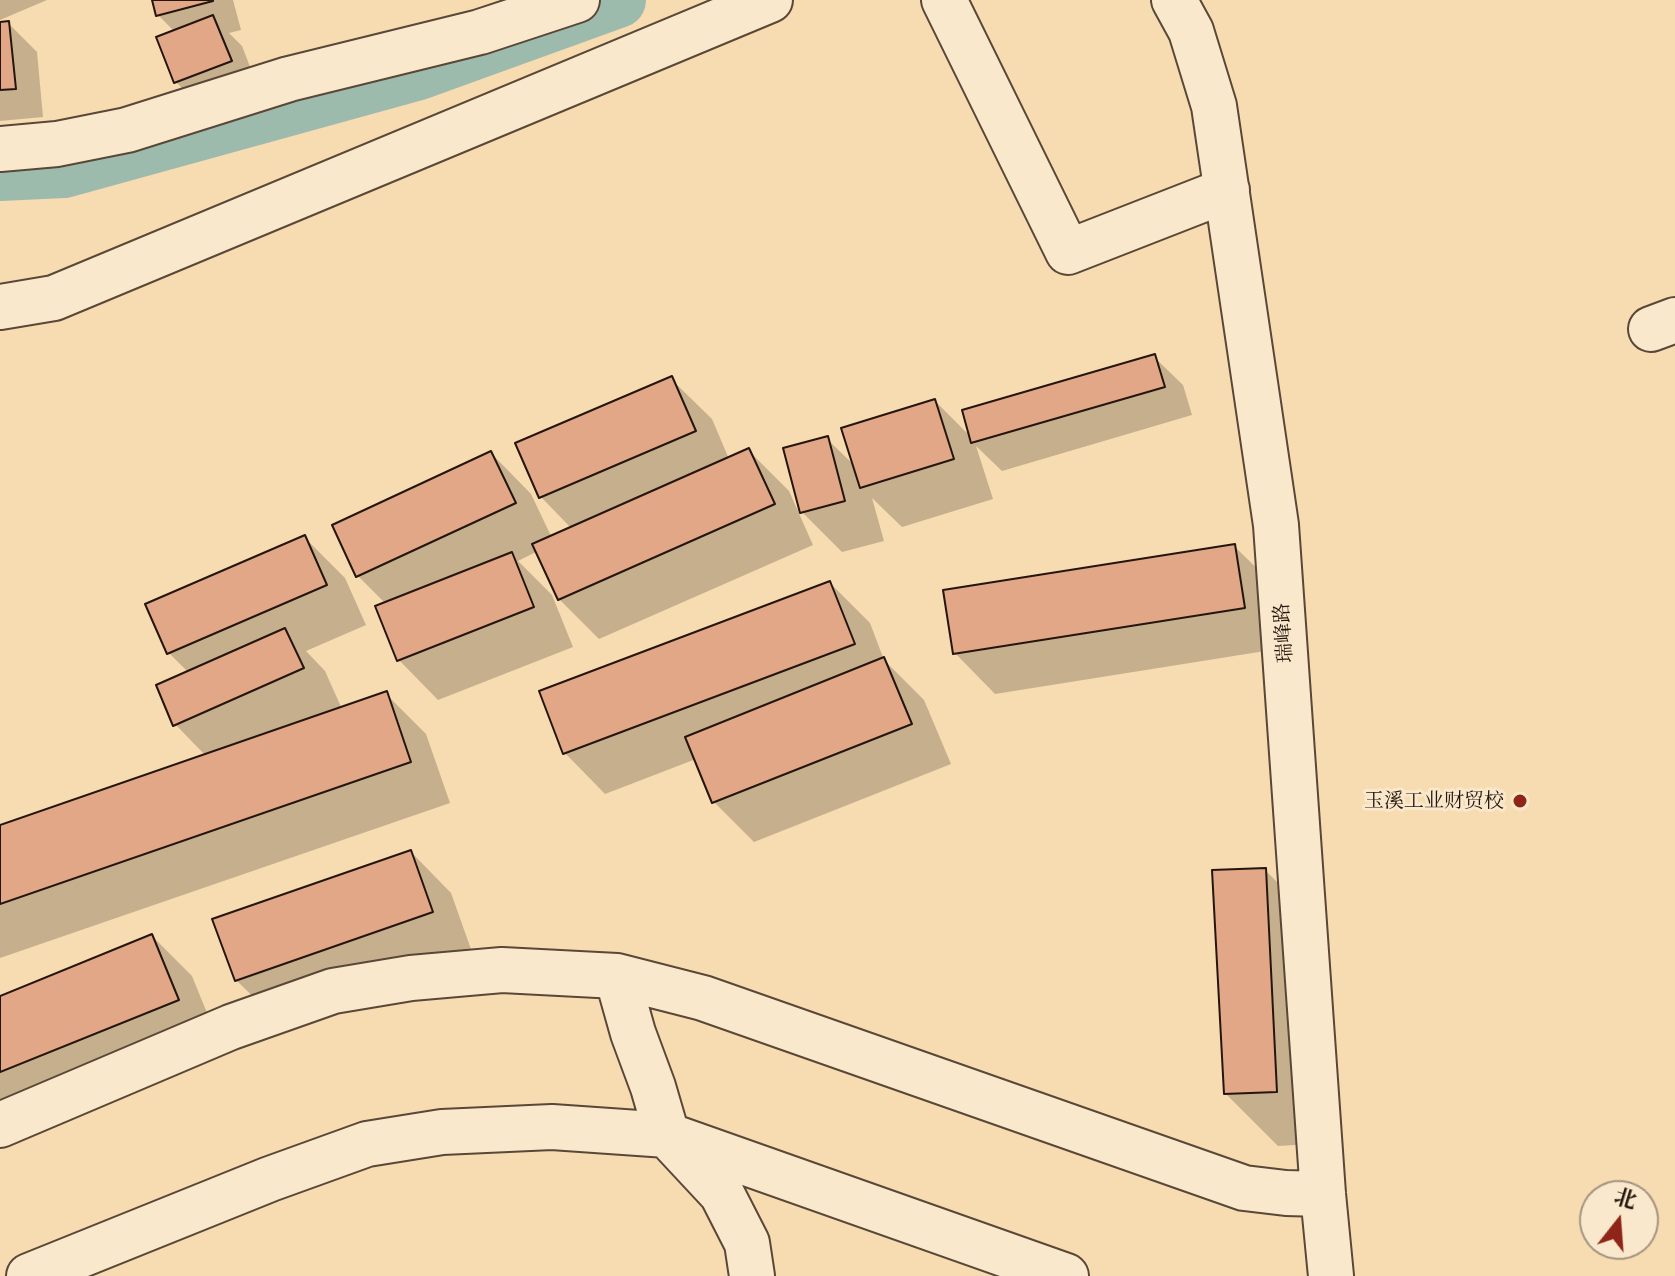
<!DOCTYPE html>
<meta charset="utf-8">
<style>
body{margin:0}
#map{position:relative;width:1675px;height:1276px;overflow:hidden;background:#f7dbb1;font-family:"Libre Caslon Text","Noto Serif SC",serif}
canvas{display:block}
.north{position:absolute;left:1579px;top:1180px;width:80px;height:80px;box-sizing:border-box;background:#fae8cc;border:2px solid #a49480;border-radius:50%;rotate:17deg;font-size:22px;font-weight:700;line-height:32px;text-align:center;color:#24160e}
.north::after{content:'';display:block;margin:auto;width:28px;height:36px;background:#8f2418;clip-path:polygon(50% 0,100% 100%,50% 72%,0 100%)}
</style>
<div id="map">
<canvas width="1675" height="1276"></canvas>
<div class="north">北</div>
</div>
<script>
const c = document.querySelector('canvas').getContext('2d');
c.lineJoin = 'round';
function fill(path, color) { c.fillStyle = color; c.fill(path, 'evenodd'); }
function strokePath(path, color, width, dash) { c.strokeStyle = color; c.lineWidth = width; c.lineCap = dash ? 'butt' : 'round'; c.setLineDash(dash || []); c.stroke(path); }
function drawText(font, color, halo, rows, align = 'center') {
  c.font = font + ' "Libre Caslon Text","Noto Serif SC",serif'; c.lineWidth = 6; c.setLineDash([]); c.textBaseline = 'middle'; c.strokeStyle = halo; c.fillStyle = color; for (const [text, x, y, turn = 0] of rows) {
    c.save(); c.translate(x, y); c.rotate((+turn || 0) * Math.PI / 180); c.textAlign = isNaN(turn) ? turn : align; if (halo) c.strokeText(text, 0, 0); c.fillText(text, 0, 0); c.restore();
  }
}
const shadow = new Path2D(`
 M0,0h47l-47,20z
 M154,0h79l8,30 -12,3 13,13 17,44 -54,21 -29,-29 -1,-50 -17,-17z
 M8,23l29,29 6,65 -43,4v-97z
 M1154,357l29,28 9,30 -190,56 -26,-25 17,53 -91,28 -30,-29 12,43 -42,11 -40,-40 25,-73 28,27 80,-65 37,37z
 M671,379l41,40 17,40 20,-8 40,40 24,54 -214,94 -40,-40 -21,-48 -20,10 34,34 21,52 -135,53 -40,-41 -12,-55 -28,-28 133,-123 40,41 21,44 20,-9 -31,-32z
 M305,538l40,40 21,47 -60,26 19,20 17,38 44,-15 40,40 24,69 -450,155v-131l206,-71 -31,-32 14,-51 -20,-20z
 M1234,546l41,40 9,62 -289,46 -40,-41z
 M830,583l40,40 14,37 40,40 27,64 -197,78 -40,-40 -18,-43 -91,35 -40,-41 -24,-61z
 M411,852l40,41 21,59 -195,68 -41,-40z
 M1265,870l52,52 12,221 -51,3 -52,-52z
 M152,936l40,40 26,64 -218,88v-130z`);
const river = new Path2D(`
 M0,173l64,-3 355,-98 199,-72`);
const building = new Path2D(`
 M152,0h61v1l-57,15z
 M213,15l19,46 -58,22 -18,-46z
 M9,21l7,68 -16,1v-68z
 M1155,354l10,33 -194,56 -9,-33z
 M672,376l24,55 -157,67 -24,-55z
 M935,399l19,60 -94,29 -19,-60z
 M828,436l17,65 -45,12 -17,-65z
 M749,448l26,56 -217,96 -26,-56z
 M491,451l25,52 -160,74 -24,-52z
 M305,535l22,50 -160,69 -22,-50z
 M1235,544l10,64 -292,46 -10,-64z
 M512,552l22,55 -137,54 -22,-55z
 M830,581l25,63 -292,110 -24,-63z
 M285,628l19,40 -131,58 -17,-41z
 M884,657l28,67 -200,79 -27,-66z
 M387,691l24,71 -411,142v-79z
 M411,850l22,62 -198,69 -23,-62z
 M1266,868l11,224 -53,2 -12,-224z
 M152,934l27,66 -179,72v-76z`);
const minor = new Path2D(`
 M944,0l124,252 159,-62
 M1174,0l17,31 23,75 62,419 47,669 8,82
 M0,149l57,-5 70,-14 162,-51 191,-47 97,-32
 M0,307l54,-9 716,-298
 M1651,329l24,-9
 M617,976l16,57 20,54 14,48 55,59 25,49 5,33
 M0,1125l231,-98 102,-36 78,-13 91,-8 115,6 86,22 541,190 42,5 37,1
 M29,1276l241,-97 97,-35 75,-12 110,-5 115,8 399,141`);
const markers = [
 [1520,801,8,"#8f2418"]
];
const streetNames = [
 ["瑞峰路",1284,633,-94]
];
const poiNames = [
 ["玉溪工业财贸校",1504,801]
];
fill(shadow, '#0003');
strokePath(river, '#9dbbad', 56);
fill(building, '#e1a786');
strokePath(building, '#24160e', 2);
strokePath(minor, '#594737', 48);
strokePath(minor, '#fae8cc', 44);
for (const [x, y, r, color] of markers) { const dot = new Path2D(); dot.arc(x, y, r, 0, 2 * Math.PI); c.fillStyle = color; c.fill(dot); strokePath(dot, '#fae8cc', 3); }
drawText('20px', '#24160e', '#fae8cc', streetNames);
drawText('20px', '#24160e', '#fae8cc', poiNames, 'right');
</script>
